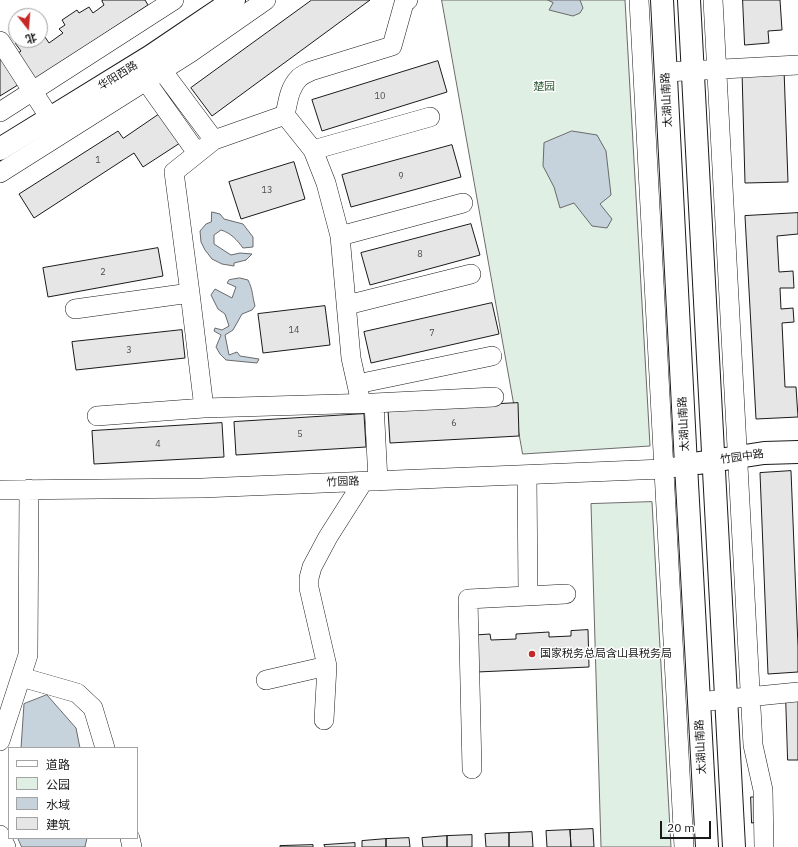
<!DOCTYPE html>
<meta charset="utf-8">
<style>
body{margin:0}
#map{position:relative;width:798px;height:847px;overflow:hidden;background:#fff;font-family:"IBM Plex Sans","Noto Sans SC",sans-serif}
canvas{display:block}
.legend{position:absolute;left:8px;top:747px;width:130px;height:92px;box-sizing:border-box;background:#fff;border:1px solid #a3a3a3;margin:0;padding:5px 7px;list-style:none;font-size:12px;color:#1a1a1a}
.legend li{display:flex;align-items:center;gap:8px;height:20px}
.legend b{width:20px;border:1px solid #a3a3a3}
.north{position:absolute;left:8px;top:8px;width:40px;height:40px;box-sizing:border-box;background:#fff;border:1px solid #a3a3a3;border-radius:50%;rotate:163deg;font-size:11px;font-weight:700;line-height:16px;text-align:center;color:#1a1a1a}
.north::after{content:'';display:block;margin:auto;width:14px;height:18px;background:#c62828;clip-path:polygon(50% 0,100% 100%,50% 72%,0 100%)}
.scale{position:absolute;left:660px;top:821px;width:51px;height:18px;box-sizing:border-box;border:2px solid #1a1a1a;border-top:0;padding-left:5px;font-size:12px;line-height:14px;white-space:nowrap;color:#1a1a1a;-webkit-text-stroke:3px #fff;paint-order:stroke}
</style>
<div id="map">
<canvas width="798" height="847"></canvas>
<ul class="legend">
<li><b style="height:5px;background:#fff"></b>道路</li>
<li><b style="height:11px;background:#e0efe3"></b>公园</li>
<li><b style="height:11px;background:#c6d2dc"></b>水域</li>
<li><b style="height:11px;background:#e6e6e6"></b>建筑</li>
</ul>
<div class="north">北</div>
<div class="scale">20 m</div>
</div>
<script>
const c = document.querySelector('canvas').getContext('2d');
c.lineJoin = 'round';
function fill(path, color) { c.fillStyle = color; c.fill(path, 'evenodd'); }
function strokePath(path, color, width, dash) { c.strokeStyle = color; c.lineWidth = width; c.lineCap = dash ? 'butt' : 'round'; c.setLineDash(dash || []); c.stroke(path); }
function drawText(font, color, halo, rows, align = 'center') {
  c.font = font + ' "IBM Plex Sans","Noto Sans SC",sans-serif'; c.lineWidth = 3; c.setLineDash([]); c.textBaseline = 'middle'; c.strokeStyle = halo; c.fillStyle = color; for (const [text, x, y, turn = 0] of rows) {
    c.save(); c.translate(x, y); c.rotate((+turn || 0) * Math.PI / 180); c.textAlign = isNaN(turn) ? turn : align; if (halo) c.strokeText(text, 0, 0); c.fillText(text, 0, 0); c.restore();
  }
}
const green = new Path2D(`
 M442,0h183l25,446 -127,8z
 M652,502l19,345h-70l-10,-343z`);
const water = new Path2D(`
 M548,0h32l3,8 -3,5 -7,3 -24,-6 4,-7z
 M572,131l25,4 9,16 5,44 -11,9 12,15 -5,9 -15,-2 -18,-23 -14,5 -6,-21 -11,-21 1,-23z
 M212,212l8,2 4,5 19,5 10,13v10l-10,1c-6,-8 -12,-15 -22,-18l-7,5v9l17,11 9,-2 12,1 -6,6 -12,3v3l-12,-2 -10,-5 -7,-9 -4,-8 -1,-11 6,-7 5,-2z
 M240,278l8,2c5,10 4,15 7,26l-3,4 -10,4 -9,16 -8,5 4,20 8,-3 3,4 19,3 -2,4 -31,-3 -6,-6 -4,-7 5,-12 -7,-4 1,-3 7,2 7,-4 -4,-12 -7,-5 -7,-14 4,-6 17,9 4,-11 -9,-4 2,-3z
 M47,695l29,33 4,20h-59l3,-44z
 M18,838h69l-2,9h-63z`);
const building = new Path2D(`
 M104,0h41l3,5 -117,77 -17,-26 7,-5 -6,-8 4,-3h14l2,3 10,-6 4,6 14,-10 -4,-4 6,-4 -3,-5 15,-10 2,3 10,-6 4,6 11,-8 -2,-4z
 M312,0h58l-158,116 -21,-28z
 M743,0h37l2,30 -14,1 1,12 -24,2z
 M5,57l16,26 -21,13v-36z
 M438,61l9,31 -125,39 -10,-31z
 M784,69l4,113 -43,1 -3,-112z
 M161,113l19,30 -37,24 -9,-14 -100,65 -15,-24 99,-63 5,7z
 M452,145l9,32 -110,30 -9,-32z
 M294,162l11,37 -64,20 -12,-37z
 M798,213v21l-21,2 2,36 14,-1 1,17h-14l1,21 12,-1 1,14 -12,1 3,64h11l2,30 -42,2 -11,-203z
 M471,224l9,31 -110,30 -9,-32z
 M158,248l5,28 -115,21 -5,-29z
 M492,303l7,31 -128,29 -7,-31z
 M325,306l5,39 -67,8 -5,-39z
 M182,330l3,28 -109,12 -4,-28z
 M518,403l1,33 -129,7 -2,-33z
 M364,414l2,33 -130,8 -2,-33z
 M222,423l2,34 -130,7 -2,-33z
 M791,471l7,176v25l-30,2 -8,-201z
 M588,630l1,37 -112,5 -2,-37 15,-1 1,6 25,-1v-5l33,-2v5l22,-1v-5z
 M786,697h12v63h-10z
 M751,797h5l1,25 -5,1z
 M593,829l1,18h-23l-1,-17z
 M570,830l1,17h-24l-1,-16z
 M532,832l1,15h-24v-14z
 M509,833v14h-23l-1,-13z
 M472,835v12h-25v-11z
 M447,836v11h-24l-1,-9z
 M409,838l1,9h-24v-8z
 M386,839v8h-24v-6z
 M355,843v4h-30l-1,-2z
 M313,845v2h-33v-1z`);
const minor = new Path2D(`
 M639,0l45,847
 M713,0l40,745 10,45 1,57
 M0,41l50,77
 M155,61l59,79
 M138,70l59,83
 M666,72l132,-7
 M0,112l174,-112
 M285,115c3,-13 4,-27 14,-37 3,-3 8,-5 12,-7l81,-25 12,-43 4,-3
 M313,150l117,-33
 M0,173l190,-120 76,-53
 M340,236l123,-33
 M347,305l124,-31
 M75,309l115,-16
 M357,384l135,-28
 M361,403l-10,-45 -11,-122 -14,-53 -13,-33 -28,-35 -71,25 -40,32 16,121 14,115 170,-5 4,78
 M374,403l120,-6
 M97,416l107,-8
 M527,475l1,120
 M0,490l202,-2 461,-19 13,-2
 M21,677l56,16 16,15 12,40
 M266,680l61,-14
 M698,702l100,-10
 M324,720l3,-54 -18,-78v-10l3,-11 16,-30 35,-55
 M0,741l28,-86 1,-166
 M472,769l-4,-170 98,-5
 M0,835l6,12
 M130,838l2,9`);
const major = new Path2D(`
 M662,0l24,465 21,382
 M689,0l45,847
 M0,149l151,-93 83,-56
 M699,463l65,-10 34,-1`);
const markers = [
 [532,654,4,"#c62828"]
];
const numberNames = [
 ["10",380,96],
 ["1",98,160],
 ["9",401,176],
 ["13",267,190],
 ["8",420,254],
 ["2",103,272],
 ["14",294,330],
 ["7",432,333],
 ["3",129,350],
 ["6",454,423],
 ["5",300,434],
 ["4",158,444]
];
const streetNames = [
 ["华阳西路",118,76,-32],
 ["太湖山南路",667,100,-93],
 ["太湖山南路",684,424,-93],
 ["竹园中路",742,457,-8],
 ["竹园路",343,482,-2],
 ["太湖山南路",701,747,-93]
];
const parkNames = [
 ["楚园",544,87]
];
const poiNames = [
 ["国家税务总局含山县税务局",540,654]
];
fill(green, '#e0efe3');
strokePath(green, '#6a6a6a', 1);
fill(water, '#c6d2dc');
strokePath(water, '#6a6a6a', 1);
fill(building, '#e6e6e6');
strokePath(building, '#1a1a1a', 1);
strokePath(minor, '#1a1a1a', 20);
strokePath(major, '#1a1a1a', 24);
strokePath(minor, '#fff', 19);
strokePath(major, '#fff', 22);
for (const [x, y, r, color] of markers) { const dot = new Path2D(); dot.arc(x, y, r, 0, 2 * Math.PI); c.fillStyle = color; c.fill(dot); strokePath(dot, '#fff', 1.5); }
drawText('9px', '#4d4d4d', null, numberNames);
drawText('11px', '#1a1a1a', '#fff', streetNames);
drawText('11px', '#2b5a34', '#fff', parkNames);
drawText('11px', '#1a1a1a', '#fff', poiNames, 'left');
</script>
